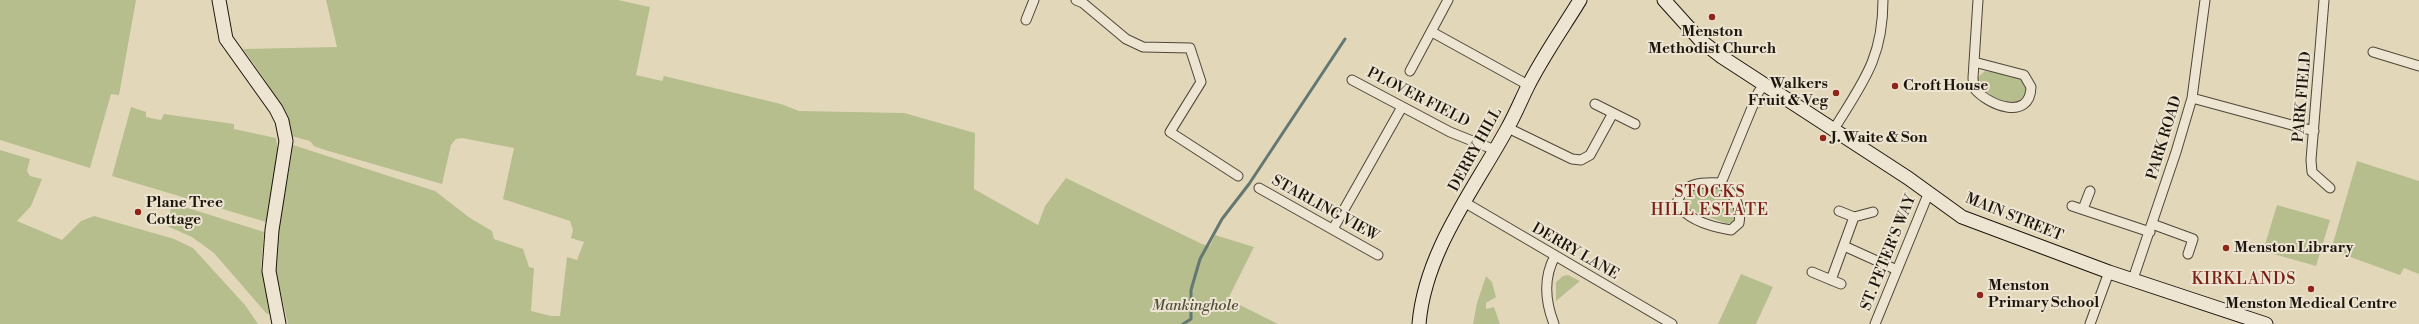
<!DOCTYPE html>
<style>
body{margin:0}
canvas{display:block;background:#e3d7ba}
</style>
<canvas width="2419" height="324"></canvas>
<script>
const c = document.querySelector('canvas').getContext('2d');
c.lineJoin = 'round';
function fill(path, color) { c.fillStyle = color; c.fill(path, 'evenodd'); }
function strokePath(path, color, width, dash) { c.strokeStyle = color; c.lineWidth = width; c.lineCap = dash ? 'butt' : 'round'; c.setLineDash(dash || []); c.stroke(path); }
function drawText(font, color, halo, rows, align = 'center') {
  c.font = font + ' "Libre Bodoni",serif'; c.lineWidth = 4; c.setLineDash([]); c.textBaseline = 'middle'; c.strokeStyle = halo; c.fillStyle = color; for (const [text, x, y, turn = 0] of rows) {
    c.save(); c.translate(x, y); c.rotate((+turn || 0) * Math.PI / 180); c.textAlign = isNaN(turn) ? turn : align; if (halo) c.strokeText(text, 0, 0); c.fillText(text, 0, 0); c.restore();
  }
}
const green = new Path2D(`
 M0,0h136l-17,95 -8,-1 -21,74 -90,-28z
 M326,0h292l32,7 -14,68 26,6 2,-5 117,28 18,7 105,2 71,20 -1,56 64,36 7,-19 21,-28 136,66 8,2 5,-11 39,12 -26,52 50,25h-990l-13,-56 2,-26 16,-97 142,46 35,27 22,13 2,8 29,10 6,18 5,1 -3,43 20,5h9l7,-59 10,3 7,-18 -13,-4 2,-8 -3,-9 -67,-22 11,-51 -52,-10 -6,1 -5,6 -9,39 -117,-34 -11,-4 -4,-5 -19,-5c-10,-35 -27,-58 -48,-87l94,-2z
 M1985,71l35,5 7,11 -2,8c-16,17 -29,2 -46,-8l-2,-9z
 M1767,98l10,2 -19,9 3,-7z
 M131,107l15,5v5l15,3 3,-6 70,10v5l42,9 2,15 -12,69 -154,-46z
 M0,150l30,9 -3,12 3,5 12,3 -11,27 -14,15 45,19 19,-19 13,-5 80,23 19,9 52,57 13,19h-258z
 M2357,161l62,20v93l-15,-6 -4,7 -69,-25z
 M1712,186c17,3 20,16 25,31l-3,5 -7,2 -41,-16c-8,-19 12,-20 26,-22z
 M172,203l92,29 -3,35 11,48 -6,-2 -52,-60 -22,-16 -25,-11z
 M2277,205l53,15 -14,46 -53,-15z
 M1741,274l32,13 -17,37h-38z
 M1568,275l12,6 -24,20v-19l7,-6z
 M1486,276l6,6 4,15 -10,6v6l8,-2 6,17h-27l4,-21z`);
const stream = new Path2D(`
 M1183,324l8,-5v-29l9,-31 22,-40 27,-35 96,-145`);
const street = new Path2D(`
 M1076,0l7,3 43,36 17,8 47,1 11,34 -31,50 68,44
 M2324,0l-13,160 1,12 18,16
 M1026,20l8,-20
 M1432,32l96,53
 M2373,52l46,14
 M1974,62l50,13 7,12c-1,35 -44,18 -57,1l-1,-10 5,-78
 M1410,71l38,-71
 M1352,80l98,52 45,18
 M2192,98l122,33
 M1595,104l40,20
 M1508,128l64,31 9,1 9,-5 23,-42
 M1834,129c29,-47 49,-71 49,-129
 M1721,183c-19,-1 -38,-1 -44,20 10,17 35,24 54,27l8,-7c3,-18 -5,-28 -18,-40l37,-90 6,-9
 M1259,188l119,67
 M1464,202l208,122
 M2072,206l78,26
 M2083,209l7,-18
 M1839,211l15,6
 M2152,224l41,15 -5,15
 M1333,229l69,-122
 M1844,246l53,24
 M1812,272l29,12
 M2133,279l43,-127 16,-54 13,-98
 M1831,280l23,-63 19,-5
 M1554,324c-9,-23 -11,-46 1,-68
 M1875,324l54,-132
 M2090,324l19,-52`);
const secondary = new Path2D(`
 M219,0l7,39 50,70 6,12 4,20 -14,89 -3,41 10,53
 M1664,0l37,41 21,16 186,121 54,39 147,55 157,52
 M1419,324c6,-72 54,-133 88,-195 8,-14 14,-29 21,-43 15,-30 35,-58 52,-86`);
const markers = [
 [1712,17,4,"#8f2418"],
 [1895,86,4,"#8f2418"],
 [1836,93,4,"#8f2418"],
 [1823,138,4,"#8f2418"],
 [138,212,4,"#8f2418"],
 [2226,248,4,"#8f2418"],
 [2311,289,4,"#8f2418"],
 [1980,295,4,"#8f2418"]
];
const poiNames = [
 ["Menston",1712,32,"center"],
 ["Methodist Church",1712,49,"center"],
 ["Walkers",1828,84,"right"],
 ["Fruit & Veg",1828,101,"right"],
 ["Croft House",1903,86],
 ["J. Waite & Son",1831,138],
 ["Plane Tree",146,203],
 ["Cottage",146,220],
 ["Menston Library",2234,248],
 ["Menston",1988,286],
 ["Primary School",1988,303],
 ["Menston Medical Centre",2311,304,"center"]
];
const streetNames = [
 ["PARK FIELD",2303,97,-85],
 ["PLOVER FIELD",1418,98,27],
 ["PARK ROAD",2165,138,-73],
 ["DERRY HILL",1476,150,-61],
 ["STARLING VIEW",1325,209,29],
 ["MAIN STREET",2014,218,22],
 ["DERRY LANE",1575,252,30],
 ["ST. PETER'S WAY",1889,253,-68]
];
const parkNames = [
 ["Mankinghole",1195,306]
];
const neighbourhoodNames = [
 ["STOCKS",1710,193],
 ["HILL ESTATE",1710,211],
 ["KIRKLANDS",2244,280]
];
fill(green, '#b6be8e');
strokePath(stream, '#657771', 3);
strokePath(street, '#4e4638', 11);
strokePath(secondary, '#1c150c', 15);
strokePath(street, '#ede5d2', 9);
strokePath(secondary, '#ede5d2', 13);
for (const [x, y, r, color] of markers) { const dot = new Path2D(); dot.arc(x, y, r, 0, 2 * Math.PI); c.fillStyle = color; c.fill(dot); strokePath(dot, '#ede5d2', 1.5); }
drawText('bold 15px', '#1c150c', '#ede5d2', poiNames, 'left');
drawText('15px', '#1c150c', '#ede5d2', streetNames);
drawText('italic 15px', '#52503a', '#ede5d2', parkNames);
c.letterSpacing = '1px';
drawText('16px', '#7a1f14', '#ede5d2', neighbourhoodNames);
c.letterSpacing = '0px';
</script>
